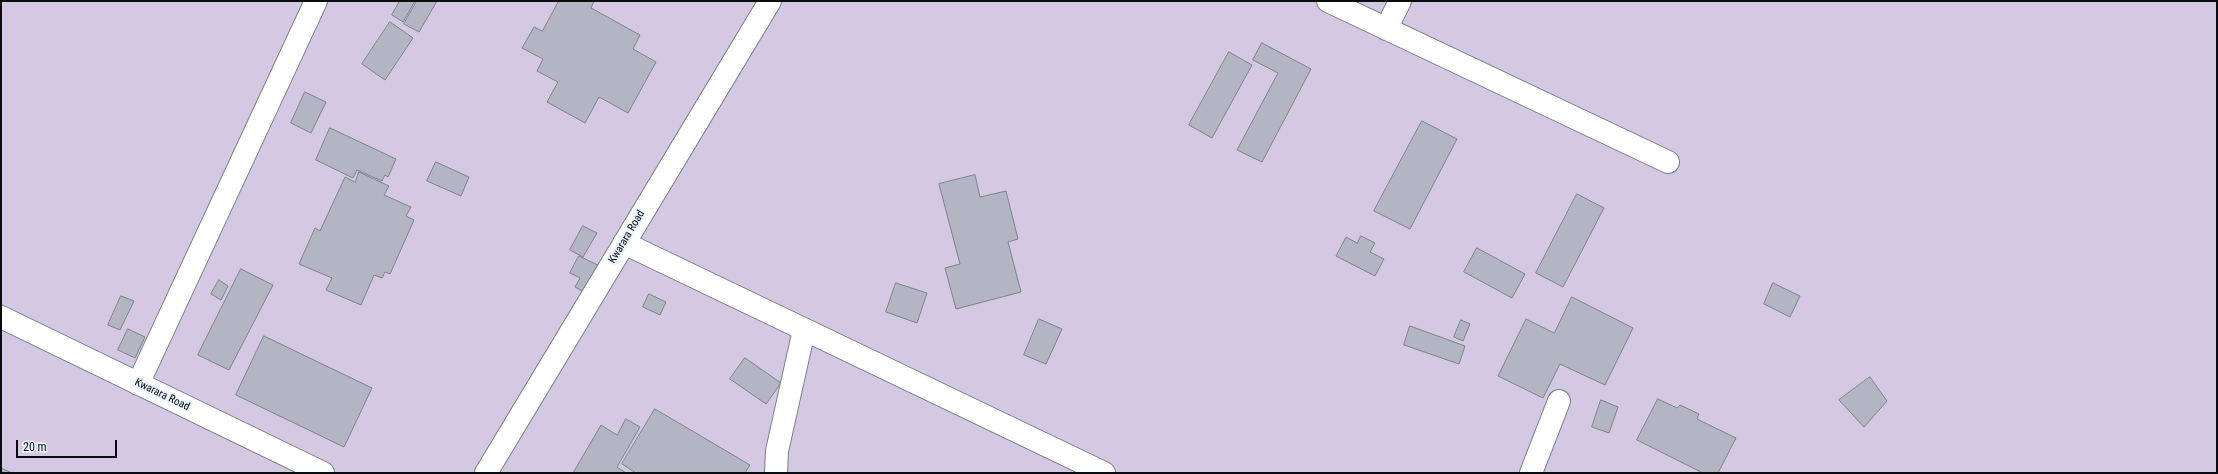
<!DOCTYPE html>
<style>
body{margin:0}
#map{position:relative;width:2218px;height:474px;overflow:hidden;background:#e9f4ff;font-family:"Roboto Condensed",sans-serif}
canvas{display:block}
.frame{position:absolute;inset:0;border:2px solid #080c0f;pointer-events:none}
.scale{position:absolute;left:16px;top:440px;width:101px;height:18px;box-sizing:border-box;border:2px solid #080c0f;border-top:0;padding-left:5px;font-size:12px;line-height:14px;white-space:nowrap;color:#080c0f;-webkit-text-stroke:3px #e9f4ff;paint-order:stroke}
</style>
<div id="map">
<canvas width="2218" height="474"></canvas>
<div class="frame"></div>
<div class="scale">20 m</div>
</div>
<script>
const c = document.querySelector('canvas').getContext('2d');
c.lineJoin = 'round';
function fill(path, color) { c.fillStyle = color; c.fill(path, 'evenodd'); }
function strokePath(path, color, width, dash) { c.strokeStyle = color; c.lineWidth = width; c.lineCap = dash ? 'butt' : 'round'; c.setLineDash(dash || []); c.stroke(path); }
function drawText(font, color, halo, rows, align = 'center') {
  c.font = font + ' "Roboto Condensed",sans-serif'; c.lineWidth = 4; c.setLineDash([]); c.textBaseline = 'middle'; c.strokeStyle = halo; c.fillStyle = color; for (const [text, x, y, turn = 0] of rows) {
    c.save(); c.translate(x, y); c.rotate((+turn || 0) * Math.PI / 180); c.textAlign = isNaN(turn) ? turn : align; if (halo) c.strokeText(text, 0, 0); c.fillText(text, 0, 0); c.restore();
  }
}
const green = new Path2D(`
 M1,1h2216v472h-2216z`);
const building = new Path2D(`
 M400,1h15l-12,21 -11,-7z
 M417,1h20l-18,31 -15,-8z
 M559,1h35l-3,7 49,27 -7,14 23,13 -28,51 -29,-16 -14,26 -38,-21 11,-20 -21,-11 6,-12 -21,-11 12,-21 8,4z
 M390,22l23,16 -28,42 -23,-16z
 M1262,43l49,26 -49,93 -25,-12 41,-77 -25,-13z
 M1229,52l23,13 -40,73 -23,-13z
 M305,92l21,10 -15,31 -20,-10z
 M1422,121l35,18 -47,90 -36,-18z
 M330,128l66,31 -8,18 -3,-2 -3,6 -25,-11 -4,8 -37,-18z
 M436,162l33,15 -8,19 -34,-15z
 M359,172l30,14 -5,9 27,12 -5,9 8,4 -24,54 -5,-2 -3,6 -8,-3 -13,30 -35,-15 6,-12 -33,-14 16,-36 5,3 25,-54 10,5z
 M975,175l5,22 26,-6 12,48 -10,3 13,50 -65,17 -11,-41 15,-4 -21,-80z
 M1577,194l27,14 -41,79 -27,-14z
 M583,226l14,7 -14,24 -13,-7z
 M1361,236l14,7 -5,9 14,7 -9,17 -39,-20 10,-19 11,6z
 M1477,248l48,26 -13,24 -48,-26z
 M579,256l23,11 -14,27 -13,-7 5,-9 -10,-5z
 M241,269l32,16 -44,85 -31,-15z
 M219,280l9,6 -7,14 -10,-6z
 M896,283l31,10 -10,30 -31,-11z
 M1773,283l27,13 -10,21 -26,-13z
 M649,294l17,8 -6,13 -17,-8z
 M121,296l13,5 -14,29 -12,-5z
 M1572,297l61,31 -28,57 -45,-21 -17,34 -45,-22 28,-57 28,14z
 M1039,319l23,10 -16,35 -22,-9z
 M1461,320l9,4 -7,17 -9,-4z
 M1410,326l55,20 -6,18 -55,-19z
 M128,329l17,8 -10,21 -17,-8z
 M264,336l108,52 -28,59 -108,-52z
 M745,358l36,25 -15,21 -36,-25z
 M1870,377l17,24 -23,26 -25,-27z
 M1658,399l19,9 3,-3 19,9 -2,5 39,19 -18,35h-15l-66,-33z
 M1601,400l17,7 -9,26 -17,-6z
 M655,409l95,56 -5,8h-109l-14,-9z
 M626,419l14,8 -23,40 9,6h-53l28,-48 16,10z
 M1,468l11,5h-11z`);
const minor = new Path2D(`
 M1328,1l340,161
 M1386,29l14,-28
 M624,243l480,230
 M1,317l322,156
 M138,384l178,-383
 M486,473l284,-472
 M776,473l1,-22 27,-121
 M1531,473l28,-72`);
const streetNames = [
 ["Kwarara Road",627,237,-59],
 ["Kwarara Road",162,395,26]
];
fill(green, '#d5c8e3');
fill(building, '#b3b5c3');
strokePath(building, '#7f828e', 1);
strokePath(minor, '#747f88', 24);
strokePath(minor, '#fff', 22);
drawText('11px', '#080c0f', '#e9f4ff', streetNames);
</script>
